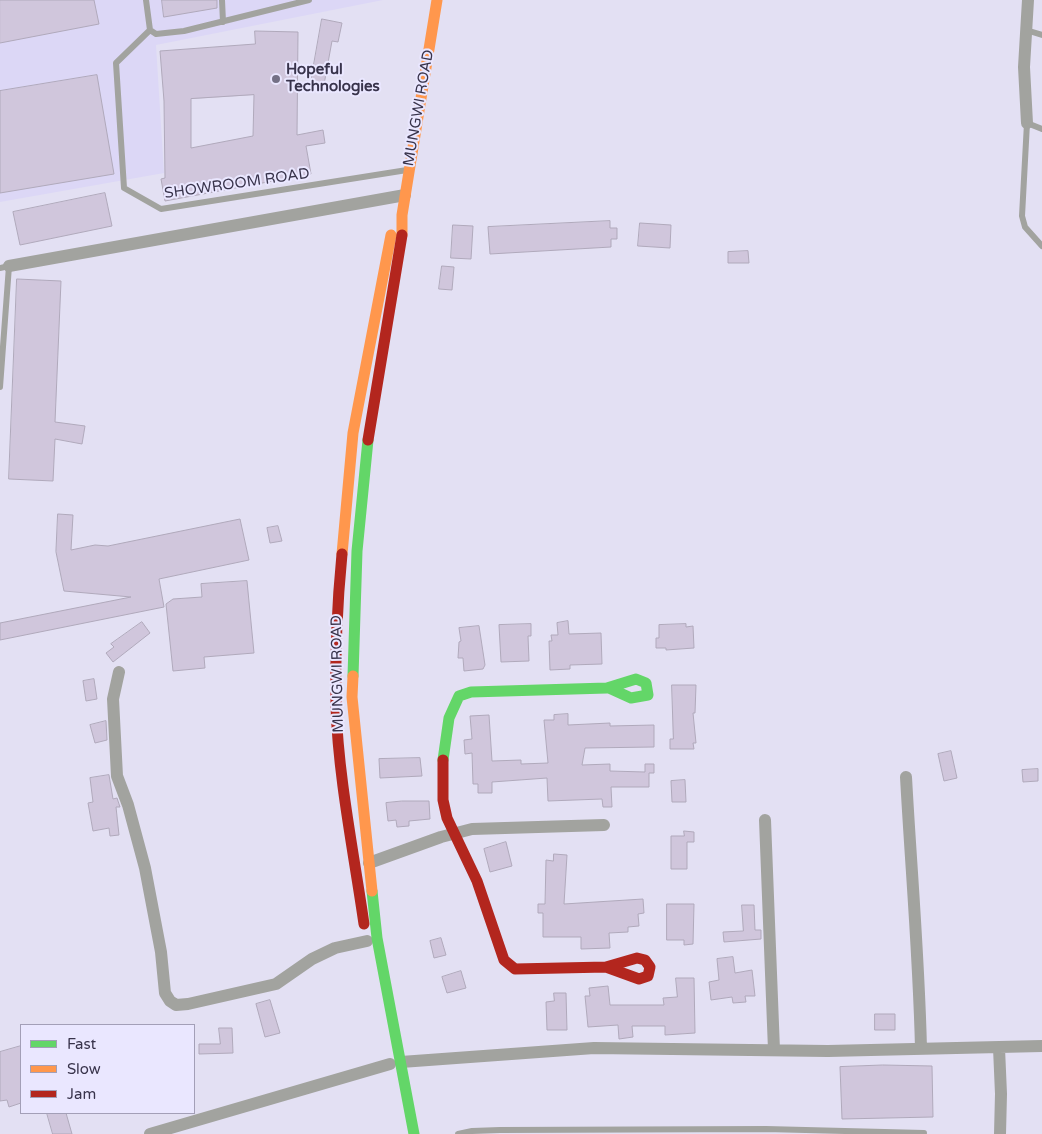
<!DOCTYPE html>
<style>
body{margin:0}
#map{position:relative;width:1042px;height:1134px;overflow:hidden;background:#e3e0f3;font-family:"Varela Round",sans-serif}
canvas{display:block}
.legend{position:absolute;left:20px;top:1024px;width:175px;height:90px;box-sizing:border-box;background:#eae7ff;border:1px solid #a39fb7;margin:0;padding:6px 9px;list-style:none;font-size:15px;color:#38334b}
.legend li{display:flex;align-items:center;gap:10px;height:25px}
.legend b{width:25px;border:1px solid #a39fb7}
</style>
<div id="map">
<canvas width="1042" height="1134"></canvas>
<ul class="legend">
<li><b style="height:6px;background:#63d668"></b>Fast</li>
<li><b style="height:6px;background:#ff974d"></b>Slow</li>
<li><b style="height:6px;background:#b3261e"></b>Jam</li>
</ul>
</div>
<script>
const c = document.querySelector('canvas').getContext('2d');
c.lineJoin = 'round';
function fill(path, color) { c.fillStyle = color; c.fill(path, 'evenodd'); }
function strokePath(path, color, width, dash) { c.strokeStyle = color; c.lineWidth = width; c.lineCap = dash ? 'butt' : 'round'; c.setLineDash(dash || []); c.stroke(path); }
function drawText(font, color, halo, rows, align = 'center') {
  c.font = font + ' "Varela Round",sans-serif'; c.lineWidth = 4; c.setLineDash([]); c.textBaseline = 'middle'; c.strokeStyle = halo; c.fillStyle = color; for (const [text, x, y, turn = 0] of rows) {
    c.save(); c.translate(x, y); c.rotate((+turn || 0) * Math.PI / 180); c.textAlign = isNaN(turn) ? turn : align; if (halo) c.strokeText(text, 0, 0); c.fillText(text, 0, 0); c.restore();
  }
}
const built = new Path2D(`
 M0,0h383l-227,45 8,128 -164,29z`);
const building = new Path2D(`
 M0,0h94l5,24 -99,19z
 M162,0h55v8l-53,9z
 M322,19l20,4 -4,19 -6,-1 -9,49 -13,-3z
 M255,31l43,1 -1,103 26,-5 2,13 -19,3 5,28 -146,27 -4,-22 4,-1 -1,-77 -4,-50 95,-7zM254,95l-1,41 -62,12v-49z
 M97,75l17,99 -114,19v-102z
 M105,193l7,33 -92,19 -7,-33z
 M610,221v7h7v11h-6v8l-121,7 -2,-27z
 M640,223l31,2 -1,23 -32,-2z
 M453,225l20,1 -2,33 -20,-1z
 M748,251l1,12h-21v-11z
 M442,266l12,1 -2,23 -13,-1z
 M17,279l44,2 -6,141 30,4 -3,18 -27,-5 -2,42 -44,-2z
 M58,514l15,1 -2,35 24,-5 13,1 132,-27 9,41 -90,19 5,28 -164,33v-17l131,-26 -67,-6 -8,-39z
 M278,526l4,15 -12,2 -3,-15z
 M247,581l7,72 -50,4 1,11 -32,3 -7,-67 7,-5 29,-2 -1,-13z
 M568,621l1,13 32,-1 1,31 -32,1v4l-20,1 -1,-29h3l-1,-6h7l-1,-12z
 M142,622l8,11 -37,29 -7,-9 8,-6 -3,-3z
 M531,624v12h-3l1,25 -28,1 -2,-37z
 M686,624v3l7,-1 1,22 -28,2v-2h-10v-10h3v-13z
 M479,626l6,39 -2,4 -19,2 -1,-13h-5l1,-16 2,-1 -2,-13z
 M94,679l3,20 -11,2 -3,-20z
 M672,685h24l-1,28h-2l3,30h-3l1,6h-24v-10h3z
 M568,714v11l42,-2v3l44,-1v22l-69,1 -3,17 28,-1v7l35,1v-8h9v9h-5v14h-38l1,20h-9l-1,-8 -54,2 -1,-23 -55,4v11h-14v-9h-5l-1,-31 -7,1 -1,-14 8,-1 -2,-23 19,-1 3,46 29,-1v4l27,-1 -4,-43h10v-5z
 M106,721l1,19 -12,3 -5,-18z
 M951,751l6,27 -13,3 -6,-27z
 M420,758l2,18 -42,2 -1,-19z
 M1038,769v12l-15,1 -1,-12z
 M109,775l4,24 4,-1 3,9h-4l3,28 -9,1 -1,-8 -16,3 -5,-28 5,-1 -3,-24z
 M685,780l1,22h-14l-1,-21z
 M402,801h27l1,18 -21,2v5l-12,1 -1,-7 -8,1 -2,-18z
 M684,831l10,1v10h-7v27h-16v-33h13z
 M506,842l6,24 -22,6 -6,-23z
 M554,854l13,1 -3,49 79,-5 1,14 -6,1 1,12 -11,1v5l-19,1 1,15 -29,1v-12h-38v-24h-5v-9h7l1,-44 7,1z
 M667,904h27l-1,40 -9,1v-5h-17z
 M742,905h12l1,25h6v9l-37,3 -1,-10 20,-1z
 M441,938l5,17 -12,3 -4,-17z
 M733,957l2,16 17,-3 3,26h-10l1,6 -13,1 -1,-6 -21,3 -2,-18 10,-2 -2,-21z
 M461,971l5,17 -19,5 -5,-16z
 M676,978h18l1,55 -30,2v-9h-33l1,11 -14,2 -1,-14 -30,2 -3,-31h5l-1,-8 19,-2 2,19h54l-1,-7 14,-1z
 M554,993h12l1,37h-20l-1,-28 8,-1z
 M270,1000l10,33 -15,4 -9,-33z
 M875,1014h20v16h-20z
 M219,1028h13l1,25 -34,1v-10h21z
 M21,1046v57l-12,4 -2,-7 -7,1v-49z
 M883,1065l49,1 1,51 -91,2 -2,-52z
 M47,1113h19l6,21h-19z`);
const lane = new Path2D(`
 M146,0l4,30
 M222,0l1,22
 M150,30l-34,33 8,125 37,21 246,-39
 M150,30l6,4 28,-3 125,-31
 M1026,30l16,5
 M1042,129l-15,-6 -5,93 3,11 17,19
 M0,268l9,-2 -9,121
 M458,1134l14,-3 28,-1 266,-1 158,4`);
const street = new Path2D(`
 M1027,123l-3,-56 4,-67
 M9,266l396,-71
 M119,672l-6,27 4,77 11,29 17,63 16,84 4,41 5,8 6,4 12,-1 88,-20 36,-25 23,-11 32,-7
 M906,777c5,91 13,181 15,272
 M765,820l9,230
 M369,863l72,-26 31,-8 132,-4
 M999,1048l2,46 -1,40
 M401,1062l193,-14 234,3 214,-5
 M150,1134l240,-70`);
const fast = new Path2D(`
 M353,676l4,-125 11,-111
 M443,760l6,-42 10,-22 12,-4 136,-4 29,-9 10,4 2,12 -17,3 -22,-10
 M372,891l5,47 37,196`);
const slow = new Path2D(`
 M402,235v-20l35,-215
 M342,554l11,-121 38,-198
 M353,676l-1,21 20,194`);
const jam = new Path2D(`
 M368,440l34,-205
 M342,554c-5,51 -7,101 -6,152 2,70 18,148 28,218
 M443,760v40l4,18 30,63 27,79 11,9 91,-2 31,-9 8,2 5,7 -2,9 -9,3 -33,-12`);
const markers = [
 [276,79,5,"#747086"]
];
const poiNames = [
 ["Hopeful",286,70],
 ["Technologies",286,87]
];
const streetNames = [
 ["MUNGWI ROAD",419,108,-80],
 ["SHOWROOM ROAD",237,184,-8],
 ["MUNGWI ROAD",338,674,-91]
];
fill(built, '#dcd7f6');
fill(building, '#d0c6dc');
strokePath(building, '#b0a9bb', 1);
strokePath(lane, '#a2a39f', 6);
strokePath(street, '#a2a39f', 12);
strokePath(fast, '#63d668', 11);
strokePath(slow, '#ff974d', 11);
strokePath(jam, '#b3261e', 11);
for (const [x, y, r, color] of markers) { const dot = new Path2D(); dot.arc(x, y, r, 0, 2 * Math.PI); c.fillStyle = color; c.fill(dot); strokePath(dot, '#eae7ff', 2); }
drawText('bold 15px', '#38334b', '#eae7ff', poiNames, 'left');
drawText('15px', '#38334b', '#eae7ff', streetNames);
</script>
